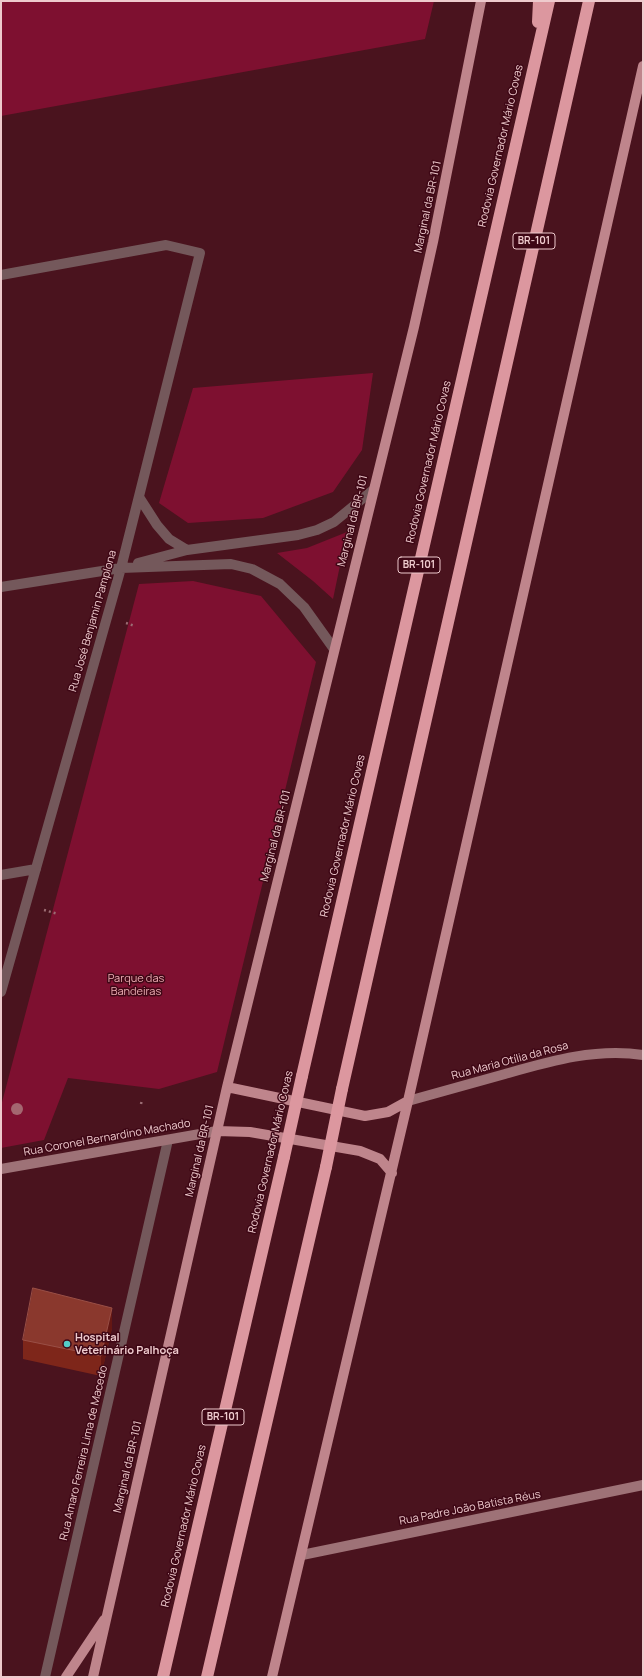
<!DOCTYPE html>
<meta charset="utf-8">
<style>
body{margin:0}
#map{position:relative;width:644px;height:1678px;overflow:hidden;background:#4a131e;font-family:Manrope,sans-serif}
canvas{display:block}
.frame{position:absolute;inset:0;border:2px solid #eecacd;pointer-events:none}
</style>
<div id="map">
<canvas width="644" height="1678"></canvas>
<div class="frame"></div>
</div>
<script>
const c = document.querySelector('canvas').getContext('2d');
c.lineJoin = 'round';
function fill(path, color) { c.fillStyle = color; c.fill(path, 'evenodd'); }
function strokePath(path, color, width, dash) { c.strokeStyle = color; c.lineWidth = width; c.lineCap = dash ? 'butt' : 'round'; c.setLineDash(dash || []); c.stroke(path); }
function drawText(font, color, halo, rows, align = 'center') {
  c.font = font + ' Manrope,sans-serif'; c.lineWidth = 3; c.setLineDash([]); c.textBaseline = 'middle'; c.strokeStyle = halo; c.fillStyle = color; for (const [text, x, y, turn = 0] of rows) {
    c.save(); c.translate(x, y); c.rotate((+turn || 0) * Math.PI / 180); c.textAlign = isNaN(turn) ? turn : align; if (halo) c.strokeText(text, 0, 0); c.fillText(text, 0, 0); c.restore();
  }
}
const green = new Path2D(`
 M1,1h433l-9,38 -424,77z
 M373,373l-11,77 -29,42 -70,26 -75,5 -29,-20 34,-115z
 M347,532l-14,67 -20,-18 -36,-28 30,-5z
 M193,581l68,15 55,66 -99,410 -58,17 -91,-11 -24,62 -43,8v-42l138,-522z`);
const path = new Path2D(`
 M126,623l9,3
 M44,910l14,4
 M141,1104l1,-4`);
const street = new Path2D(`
 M1,275l165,-30 34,8 -79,315 -120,424
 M139,497l18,28 12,14 18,11
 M138,563l49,-13 111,-15 19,-5 17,-8 39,-32
 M1,587l120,-19 110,-4 21,5 28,15 24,23 30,42
 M1,875l35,-6
 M45,1677l123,-537`);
const secondary = new Path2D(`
 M408,1101c33,-9 65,-18 97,-27 46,-13 90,-26 138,-19
 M1,1169l216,-38
 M302,1555l341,-70`);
const primary = new Path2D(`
 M227,1087l138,29 23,-4 20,-11
 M217,1131l33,1 110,19 20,8 12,14
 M66,1677l38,-57
 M93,1677l134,-590 187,-760 19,-85 48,-241
 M272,1677l136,-576 235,-1035`);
const highway = new Path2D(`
 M538,22l1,-21
 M302,1076l247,-1075
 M342,1089l247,-1088
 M163,1677l121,-520
 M207,1677l119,-510`);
const highwayBridge = new Path2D(`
 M284,1157l18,-81
 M326,1167l16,-78`);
const trees = [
 [17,1109]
];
const wall = new Path2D(`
 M112,1328l-11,48 -78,-17v-19z`);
const shadedWall = new Path2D(`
 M112,1308v20l-11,48v-20z`);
const building = new Path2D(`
 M33,1288l79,20 -11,48 -78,-16z`);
const markers = [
 [67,1344,4,"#54cdc8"]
];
const shields = [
 [534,241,42],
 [419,565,42],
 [223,1417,42]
];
const shieldNames = [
 ["BR-101",534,241],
 ["BR-101",419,565],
 ["BR-101",223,1417]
];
const streetNames = [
 ["Rodovia Governador Mário Covas",501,146,-77],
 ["Marginal da BR-101",428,207,-78],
 ["Rodovia Governador Mário Covas",429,462,-77],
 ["Marginal da BR-101",353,521,-76],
 ["Rua José Benjamin Pamplona",93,621,-74],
 ["Marginal da BR-101",276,836,-76],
 ["Rodovia Governador Mário Covas",343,836,-77],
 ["Rua Maria Otília da Rosa",510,1061,-15],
 ["Rua Coronel Bernardino Machado",107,1138,-10],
 ["Marginal da BR-101",200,1151,-77],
 ["Rodovia Governador Mário Covas",271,1152,-77],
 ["Rua Amaro Ferreira Lima de Macedo",84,1453,-77],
 ["Marginal da BR-101",128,1467,-77],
 ["Rua Padre João Batista Réus",470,1508,-11],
 ["Rodovia Governador Mário Covas",184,1526,-77]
];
const parkNames = [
 ["Parque das",136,979],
 ["Bandeiras",136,992]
];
const poiNames = [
 ["Hospital",75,1338],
 ["Veterinário Palhoça",75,1351]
];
fill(green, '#7e1030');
strokePath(path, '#9b6d74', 2.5, [2, 3]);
strokePath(street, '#74585b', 10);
strokePath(secondary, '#9e7277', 10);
strokePath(primary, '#bf858c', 10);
strokePath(highway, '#dc979f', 12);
strokePath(highwayBridge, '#dc979f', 12);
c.fillStyle = '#a46770';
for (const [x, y] of trees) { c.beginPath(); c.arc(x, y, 6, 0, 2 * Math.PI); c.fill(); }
fill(wall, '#7e261a');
fill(shadedWall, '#641713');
fill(building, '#8a382d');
strokePath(building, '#9a4f46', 1);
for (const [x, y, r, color] of markers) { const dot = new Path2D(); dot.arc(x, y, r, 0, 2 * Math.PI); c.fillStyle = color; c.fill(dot); strokePath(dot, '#3e0715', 1.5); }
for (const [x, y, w] of shields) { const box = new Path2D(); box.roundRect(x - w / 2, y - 8, w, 16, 3); c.fillStyle = '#3e0715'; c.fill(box); strokePath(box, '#eecacd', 1); }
drawText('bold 10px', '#eecacd', null, shieldNames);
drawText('11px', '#eecacd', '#3e0715', streetNames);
drawText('11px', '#edacb3', '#3e0715', parkNames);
drawText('bold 11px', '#eecacd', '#3e0715', poiNames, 'left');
</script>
